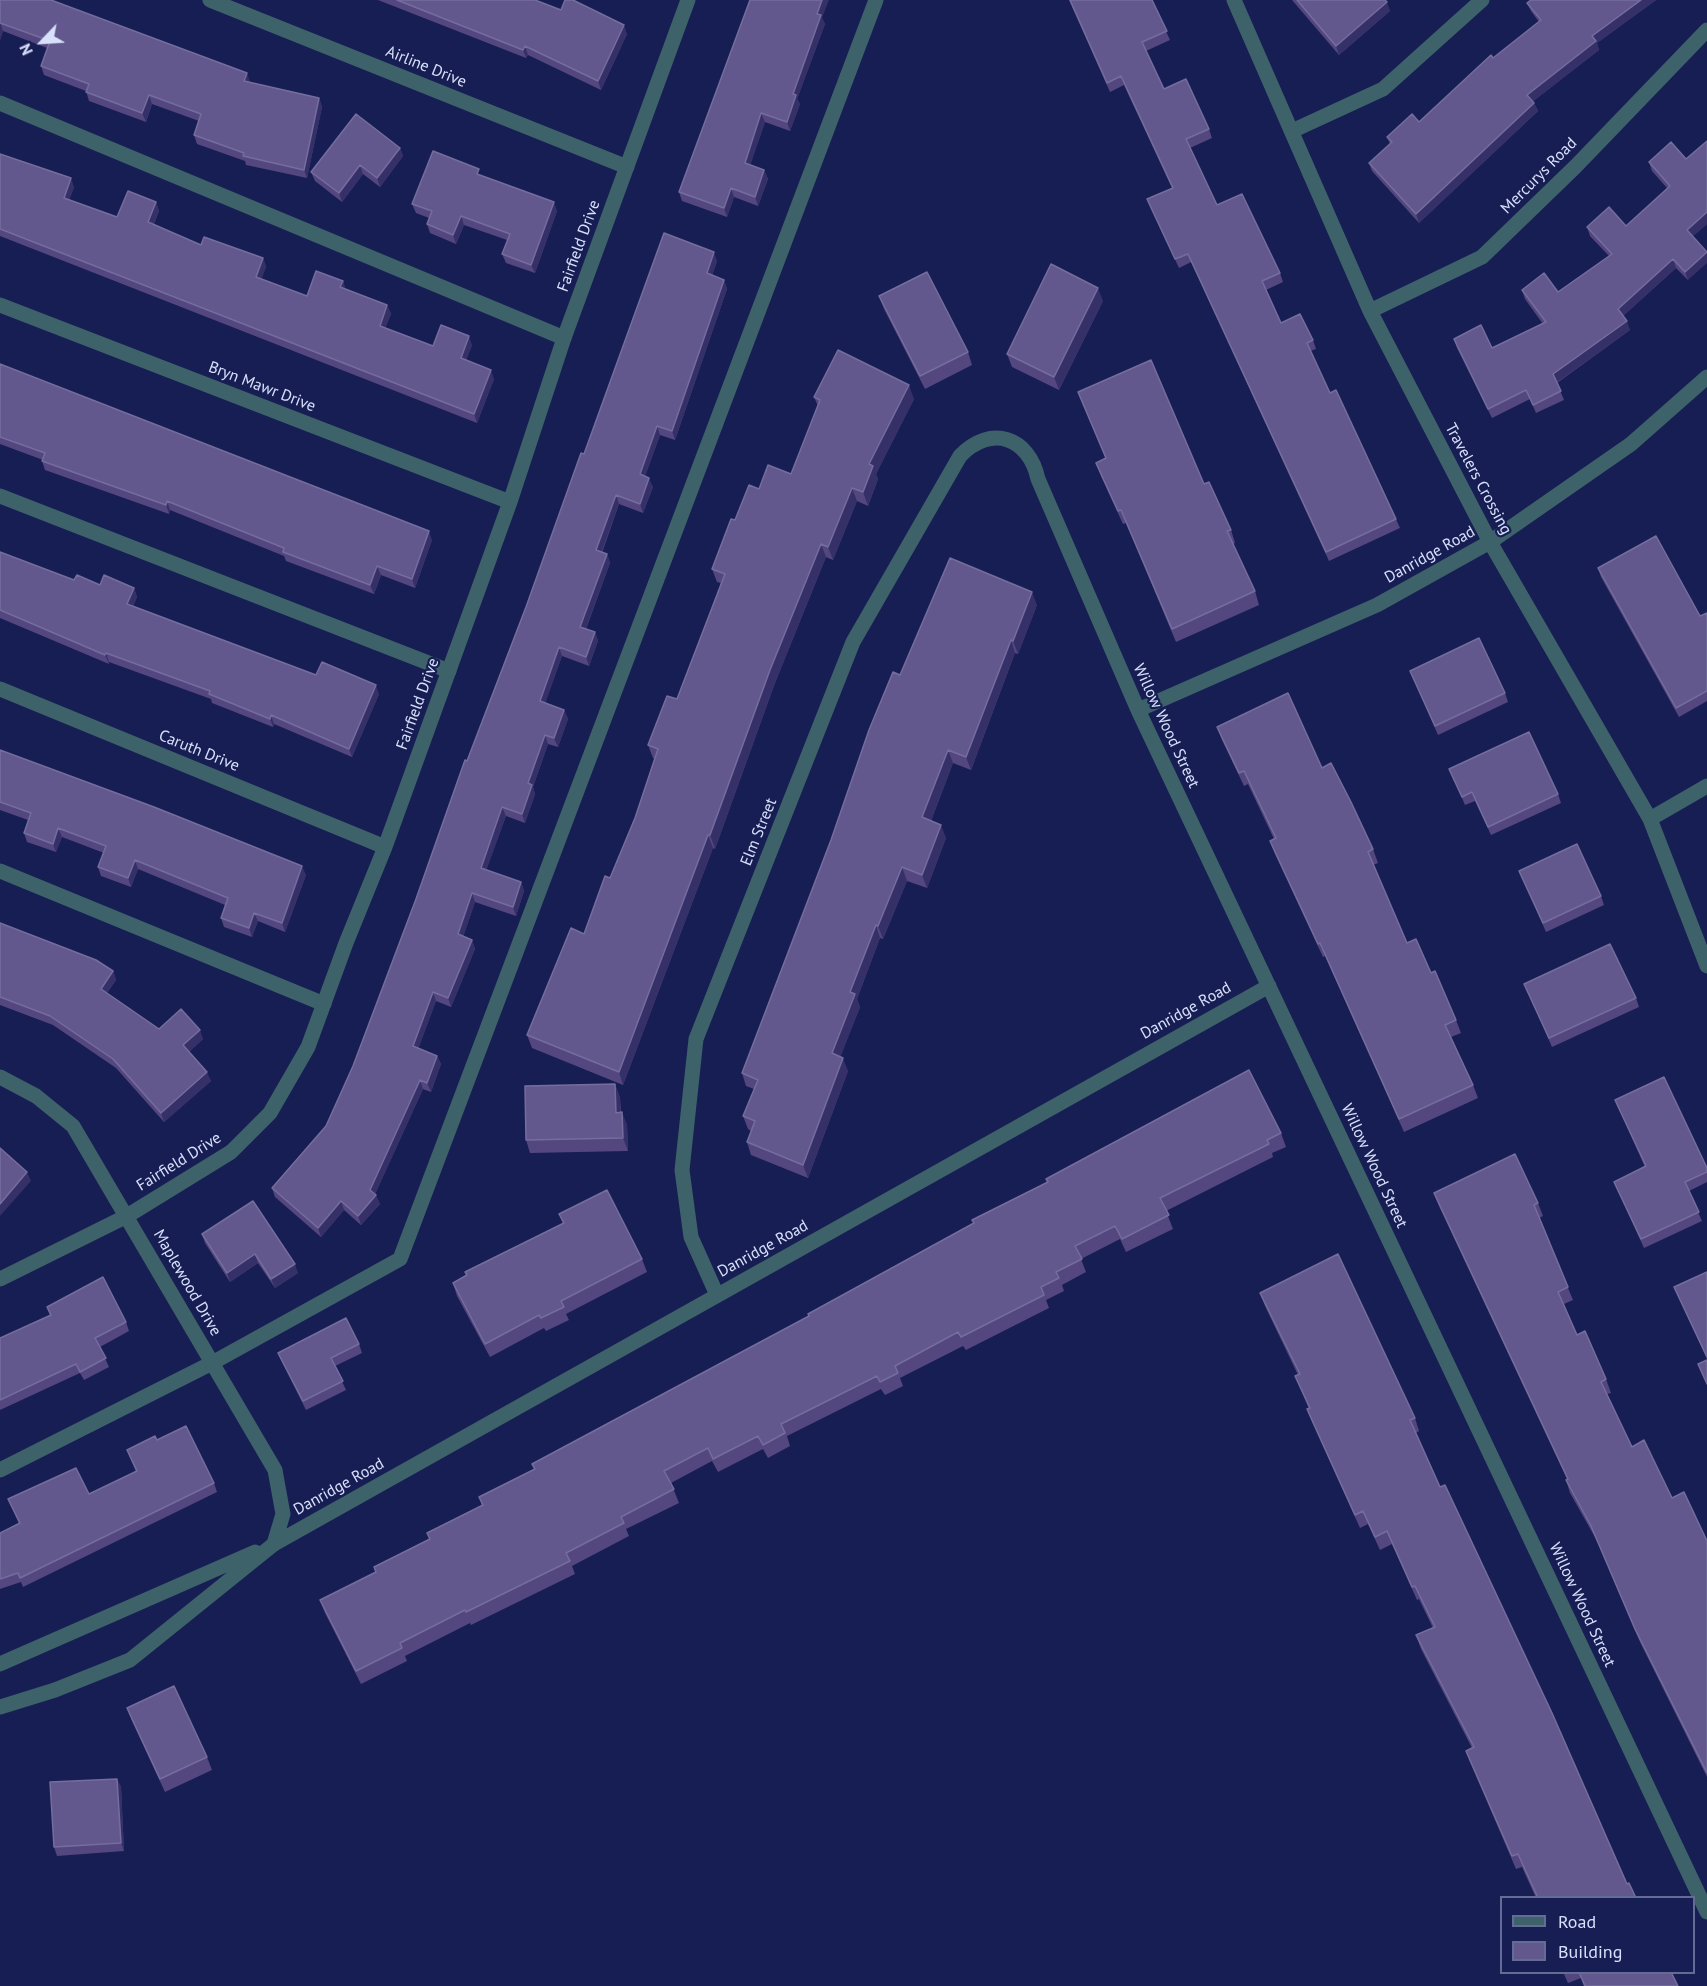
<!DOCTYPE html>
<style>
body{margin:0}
#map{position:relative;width:1707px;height:1986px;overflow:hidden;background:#171e53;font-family:"PT Sans",sans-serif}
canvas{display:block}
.legend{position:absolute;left:1500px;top:1896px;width:195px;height:78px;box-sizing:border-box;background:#171e53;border:2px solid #646c96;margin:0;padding:8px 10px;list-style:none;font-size:18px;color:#d8e0fb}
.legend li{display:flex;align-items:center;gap:12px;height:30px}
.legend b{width:30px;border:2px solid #646c96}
.north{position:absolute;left:12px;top:12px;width:60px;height:60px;-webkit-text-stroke:4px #171e53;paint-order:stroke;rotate:245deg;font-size:16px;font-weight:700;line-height:24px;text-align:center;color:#d8e0fb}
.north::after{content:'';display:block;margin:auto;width:21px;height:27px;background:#d8e0fb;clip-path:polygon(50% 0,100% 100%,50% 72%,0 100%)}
</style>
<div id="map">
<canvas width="1707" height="1986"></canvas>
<ul class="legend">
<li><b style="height:8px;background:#3d6269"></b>Road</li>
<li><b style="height:16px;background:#62588d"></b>Building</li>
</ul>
<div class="north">N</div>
</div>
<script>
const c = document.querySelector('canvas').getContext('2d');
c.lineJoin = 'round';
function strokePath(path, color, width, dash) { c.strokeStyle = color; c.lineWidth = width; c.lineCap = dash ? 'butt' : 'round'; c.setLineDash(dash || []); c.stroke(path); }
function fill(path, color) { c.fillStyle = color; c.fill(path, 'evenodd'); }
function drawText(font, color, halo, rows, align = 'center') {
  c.font = font + ' "PT Sans",sans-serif'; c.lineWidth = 4.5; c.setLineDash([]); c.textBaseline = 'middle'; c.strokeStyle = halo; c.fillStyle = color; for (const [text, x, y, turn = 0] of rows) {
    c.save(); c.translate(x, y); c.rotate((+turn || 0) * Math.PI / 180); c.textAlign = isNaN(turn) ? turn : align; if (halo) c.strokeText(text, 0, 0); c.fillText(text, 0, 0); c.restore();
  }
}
const service = new Path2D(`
 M0,103l564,235
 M1292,131l91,-42 99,-89
 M0,496l449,175
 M0,871l324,133
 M0,1470l212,-107 188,-104 476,-1259`);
const minor = new Path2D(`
 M210,0l417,167
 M1234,0l136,311 120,231 160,277 57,147
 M0,305l510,197
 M1370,311l112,-54 94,-91 131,-136
 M0,689l385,158
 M1138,710l239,-105 113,-63 141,-98 76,-67
 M1650,819l57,-33
 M0,1077l36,19 37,30 202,344 8,44 -9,30
 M0,1279l127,-63 104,-64 39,-39 38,-66 38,-104 39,-96 125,-345 54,-164 124,-338
 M717,1295l-26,-58 -9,-67 14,-131 157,-397 107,-186c31,-32 69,-19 78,23l100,231 569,1202
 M274,1544l995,-558`);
const tertiary = new Path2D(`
 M0,1664l255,-112
 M0,1707l55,-17 75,-30 144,-116`);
const wall = new Path2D(`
 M0,0l250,82v1l69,15 3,9 -15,71 -61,-13 -1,-4 -48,-17 -3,-9 5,-14 -47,-17 -6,18 -57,-21 -3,-10 -42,-16 -3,-9 6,-18 -44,-17 -3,9z
 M378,0h157l26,10 66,24 -26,56 -73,-35 -2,3z
 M1069,0h83l18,40 -24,11 18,38 45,40 3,9 -22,10 27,57 63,68 3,9 -17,8 15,33 32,17 3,9 -6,2 20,42 66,126 4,9 -71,33 -138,-299 -12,6 -28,-60 -4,-9 25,-11 -48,-103 -14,7z
 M1292,0h93l5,11 -51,44z
 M1531,0h125l-59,43 2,7 -66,51 5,10 -119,112 -47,-52 -3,-8 21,-19 -3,-7 32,-15 74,-64 46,-36 -8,-11 -4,-8z
 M822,18l3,6 -28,75 3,5 -10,27 -25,-9 -15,43 14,5 4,9 -10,27 -24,-9 -7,20 -45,-16 -3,-9z
 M1707,141v83l-14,12 -5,44 -12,-12 -53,48 7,14 -73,53 7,17 -28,13 -6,-14 -38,19 -35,-70 -3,-9 38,9 51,-24 -18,-25 -3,-9 36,2 51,-36 -19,-20 -3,-9 39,-1 41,-38 -15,-17 -3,-9 37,-3z
 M400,148l3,8 -23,31 -17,-13 -21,28 -27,-21 -4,-9z
 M0,154l74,33 -5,13 48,17 39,-15 3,9 -5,13 47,21 62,13 3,9 -5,12 46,17 36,-15 2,8 42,16 4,9 -6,14 48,18 39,-1 -6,15 28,19 -17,44 -477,-187z
 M482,176l75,35 -22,62 -29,-10 -4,-9 5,-14 -43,-15 -8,19 -26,-11 -3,-9 2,-6 -13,-5 -4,-9z
 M717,261l-5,14 12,5 3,9 -52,151 -15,-5 -15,41 8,11 -10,26 -24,-9 -17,49 5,1 3,9 -24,66 9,3 3,9 -9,25 -27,-10 -17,47 19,7 4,9 -10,28 -10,-3 -15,43 2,7 -10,29 -19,-7 -20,54 35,12 3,9 -8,25 -41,-14 -12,35 9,3 3,9 -24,58 -15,-6 -18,48 19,7 4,8 -10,28 -8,-3 -48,105 5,10 -19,21 -17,-15 -23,27 -46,-40 -3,-9 54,-62 27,-60 63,-167 51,-138 117,-307z
 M879,296l89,56 4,13 -47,24 -41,-80z
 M1103,301l-44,89 -47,-23 -5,-13z
 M0,364l432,176 -17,48 -34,-13 -7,19 -88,-33 -2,-5 -114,-46 -1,4 -124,-44 -3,-9 1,-1 -43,-16z
 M1078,392l126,92 27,46 4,13 -2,1 22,47 4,14 -83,37 -50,-119 -3,1 -22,-48 -5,-13 10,-4z
 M814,397l100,2 -38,75 2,5 -10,27 -11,-5 -24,59 -7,-3 -51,126 -60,166 -2,-1 -90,237 -91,-37 -5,-13 57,-101 26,-56 25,-60 20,-59 -2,-1 -5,-13 29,-46 44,-116 -4,-1 -5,-13 23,-49 24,-31 32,-15 27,-68z
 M0,552l74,28 26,5 34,3 3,9 -4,9 183,69 63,19 -27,63 -78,-33 -1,3 -61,-24 -1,-4 -102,-37v2l-109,-46z
 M1598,568l102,48 7,-3v88l-28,16 -78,-140z
 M1037,605l-19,49 -3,-1 -44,117 -18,-7 -22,58 15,17 -19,50 -20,-7 -24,58 -3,-1 -23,61 3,8 -20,50 8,14 -40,107 -57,-23 -4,-13 4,-11 -3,-2 -5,-13 11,-27 -8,-3 -4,-13 158,-398z
 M1410,671l95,22 3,9 -70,33z
 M1217,727l105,41 51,81 5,14 -5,2 34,78 24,30 25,47 5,13 -10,4 22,48 5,13 -74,34 -79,-176 -2,1 -48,-103 -5,-13 4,-2 -26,-55 -4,2 -22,-46z
 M0,750l306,125 -21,57 -27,-11 -6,16 -28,-10 -3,-9 4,-13 -87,-36 -7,18 -30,-11 -3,-9 6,-14 -42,-16 -6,15 -29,-10 -3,-9 4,-13 -28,-10z
 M1449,769l109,25 3,9 -70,32 -16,-34 -10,4z
 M1519,871l82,25 3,9 -58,27z
 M0,923l113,48 3,9 -9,13 52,36 44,10 -14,13 22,29 -47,41 -48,-54 -63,-43 -53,-20z
 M1524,984l112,14 3,9 -87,40z
 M615,1084l5,14 1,14 6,13 1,26 -98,2 -4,-13z
 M1615,1100l92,68v14l-18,9 13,30 -58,27 -30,-66 31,-15z
 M1281,1133l5,14 -14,6 1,4 -107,54 7,18 -47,23 -6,-13 -39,20 5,13 -24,13 2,6 -18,9 3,8 -83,42 -3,-4 -63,32 3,8 -18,9 -4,-6 -94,47 3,10 -22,12 -5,-9 -45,23 -6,-11 -41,22 8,20 -53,26 3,7 -57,30 3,8 -104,51 -1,-2 -65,33 2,5 -46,23 -36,-71 -5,-13 56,-28 -2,-5 55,-28 -2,-6 55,-27 -3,-9 55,-28 -2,-5 277,-147 239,-134 -2,-4z
 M1434,1193l104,10 5,13 -4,2 34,82 -9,4 13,31 29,44 5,14 -4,1 25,53 75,94v236l-67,-135 -44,-103 -26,-46 -4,-13 1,-1 -128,-273z
 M559,1214l83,45 5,13 -81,42 3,6 -23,11 -2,-3 -54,29 -33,-61 -4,-13 14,-8 -2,-3 98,-48z
 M202,1234l96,39 -23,15 -17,-25 -28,19 -25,-39z
 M1707,1272v87l-33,-72z
 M1260,1293l155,125 4,13 -3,2 24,54 187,397 9,14h-100l-14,-31 -6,2 -45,-105 -5,-13 6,-3 -51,-99 -5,-14 17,-7 -14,-29 -2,1 -25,-56 -12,6 -12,-26 -8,4 -48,-106 -5,-13h2l-14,-33 3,-1 -33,-69z
 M47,1307l79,15 3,9 -29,16 9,20 -25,13 -4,-7 -80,37v-72l50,-22z
 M359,1344l3,9 -27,13 11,24 -40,20 -24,-48 -4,-9z
 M157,1440l57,43 3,9 -194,95 -2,-5 -21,7v-56l19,-9 -11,-25 81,-5 47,-22 -9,-22z
 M127,1708l80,49 5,13 -47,22 -33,-71z
 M117,1779l4,8 3,64 -67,5 -3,-9z
 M1563,1972h108l7,14h-94l-3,-8 -13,5z`);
const shadedWall = new Path2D(`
 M822,0h7l-7,18 3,6 -28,75 3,5 -10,27 -3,-9 6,-28z
 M1641,0h15l-59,43 2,7 -69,54 -3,-9 65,-59z
 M1387,2l3,9 -51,44 -3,-9z
 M0,22l3,9 -3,9z
 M624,25l3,9 -26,56 -3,-9z
 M525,46l3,9 -2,3 -3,-8z
 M247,73l3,9 -3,8 -3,-9z
 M149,95l3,9 -6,18 -4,-9z
 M319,98l3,9 -15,71 -3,-8z
 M1534,103l4,8 -119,112 -3,-9z
 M761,113l4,9 -17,50 -3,-9z
 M400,148l3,8 -23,31 -3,-9z
 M360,165l3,9 -21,28 -3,-9z
 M764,170l4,9 -10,27 -3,-9z
 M71,178l3,9 -7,20 -3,-9z
 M731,188l3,9 -7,20 -3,-9z
 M156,202l3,9 -8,20 -3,-9z
 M554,202l3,9 -22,62 -4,-8z
 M1707,212v12l-17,15 -3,-9z
 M461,216l3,9 -8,19 -3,-9z
 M714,252l3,9 -7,21 -3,-9z
 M1707,252v11l-19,17 -3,-8z
 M263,258l3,9 -7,19 -3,-9z
 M1673,259l3,9 -55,50 -3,-9z
 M724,280l3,9 -52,151 -3,-9z
 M343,281l3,9 -6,-3z
 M1098,288l5,13 -44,89 -5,-13z
 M387,305l4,9 -8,20 -3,-8z
 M1627,321l3,9 -74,53 -3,-9z
 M469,336l3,9 -8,22 -3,-9z
 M491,370l3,9 -17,44 -3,-9z
 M909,385l5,14 -38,75 2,5 -10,27 -5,-14 6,-28z
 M657,426l3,9 -17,48 -3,-9z
 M649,478l4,9 -10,26 -3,-9z
 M852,488l5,13 -24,59 -5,-13z
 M616,495l3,9 -20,55 -3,-9z
 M167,501l3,9 -1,4 -3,-9z
 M429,531l3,9 -17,48 -3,-9z
 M821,544l5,13 -51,126 -60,166 -5,-14 60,-165z
 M607,554l3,9 -27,73 -3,-9z
 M377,566l4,9 -7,19 -4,-9z
 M134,588l3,9 -6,15 -4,-8z
 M1032,592l5,13 -19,49 -5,-13z
 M595,632l3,9 -9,25 -3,-9z
 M1011,640l4,13 -44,117 -5,-13z
 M559,647l3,9 -19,54 -3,-9z
 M106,653l3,9v2l-4,-9z
 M376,685l3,9 -27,63 -3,-8z
 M564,710l4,9 -10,28 -4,-9z
 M271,715l3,9 -1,3 -3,-8z
 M545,735l3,9 -15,43 2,7 -10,29 -3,-9 6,-31z
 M948,750l5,13 -26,68 -5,-14z
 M502,807l4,9 -22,61 -3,-9z
 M941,825l5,13 -19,50 -5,-13z
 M58,828l4,9 -6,15 -3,-8z
 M708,835l5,13 -90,237 -4,-13z
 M135,860l3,9 -7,18 -3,-9z
 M302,866l4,9 -21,57 -3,-9z
 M902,867l5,14 -24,58 -5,-13z
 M521,882l3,9 -8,25 -3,-9z
 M472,893l3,9 -14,41 -3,-9z
 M254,913l4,8 -6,16 -3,-9z
 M876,925l4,13 -23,61 3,8 -23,59 -5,-13 18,-61z
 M472,940l3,9 -24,58 -3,-9z
 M113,971l3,9 -12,17 -3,-8z
 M433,992l3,9 -20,54 -3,-9z
 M200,1030l3,9 -16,15 -4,-9z
 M437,1056l4,8 -10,28 -4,-9z
 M843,1058l5,13 -40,107 -5,-13z
 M207,1072l4,9 -47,41 -3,-9z
 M420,1080l3,9 -50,110 -3,-9z
 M615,1084l5,14 1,28 -5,-13z
 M622,1112l5,13 1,26 -5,-13z
 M27,1172l4,9 -31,35v-12z
 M376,1195l4,9 -19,21 -3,-9z
 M341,1201l3,9 -23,27 -3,-9z
 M255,1254l3,9 -28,19 -3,-9z
 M295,1264l3,9 -23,15 -4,-9z
 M117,1779l4,8 3,64 -3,-8z`);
const building = new Path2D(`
 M0,0h51l196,73 -3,8 75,17 -15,72 -61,-14 1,-3 -50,-18 7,-21 -52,-19 -7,18 -56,-21 3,-8 -48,-18 9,-25 -50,-18z
 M397,0h138l26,10 4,-10h8l51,25 -26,56 -73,-35 -2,4z
 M750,0h72l-5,14 4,1 -28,79 3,1 -9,27 -26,-9 -16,50 19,7 -9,27 -24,-9 -7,20 -45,-16z
 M1070,0h82l15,31 -25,11 22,47 22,-10 23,50 -23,10 31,66 25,-11 38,79 -18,8 19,42 19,-9 13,26 -6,3 23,50 6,-3 60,129 -70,33 -138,-298 -13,5 -28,-60 26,-11 -52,-112 -14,7z
 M1297,0h88l2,2 -51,44z
 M1531,0h110l-49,36 4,5 -69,54 7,8 -118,111 -47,-51 23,-21 -5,-5 25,-23 7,8 72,-67 2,3 48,-38 -14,-17z
 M356,114l44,34 -23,30 -17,-13 -21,28 -28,-21z
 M1707,141v71l-20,18 20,22 -22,20 -12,-13 -55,50 9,12 -74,53 8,17 -28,14 -7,-15 -38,19 -34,-70 27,-14 11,23 54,-26 -24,-32 22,-17 14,19 54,-38 -25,-27 22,-20 17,19 44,-40 -21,-24 22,-20 15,17z
 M433,151l46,18 -2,5 77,28 -23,63 -29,-11 8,-20 -49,-18 -8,19 -26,-11 5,-13 -20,-7z
 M0,154l71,24 -7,20 53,19 11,-26 28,11 -8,20 53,23 3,-8 59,21 -7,19 51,19 9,-25 27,10 -3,6 47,18 -7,21 53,20 8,-21 28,11 -8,22 30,12 -17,44 -474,-185z
 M664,233l50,19 -7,21 17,7 -52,151 -15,-5 -17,48 9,4 -9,26 -24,-9 -20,55 11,4 -27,73 15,5 -9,25 -27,-10 -19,54 24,9 -10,28 -9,-3 -17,48 4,2 -10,29 -20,-7 -21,61 40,14 -8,25 -41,-14 -14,41 14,6 -24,58 -15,-6 -20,54 24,10 -10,27 -7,-3 -50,110 6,5 -18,21 -17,-15 -23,27 -46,-40 54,-62 27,-60 63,-167 49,-139 2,1 59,-154 55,-154 3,1z
 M1051,264l47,24 -44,89 -47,-23z
 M927,272l41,80 -48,24 -41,-80z
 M838,350l71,35 -40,79 4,2 -10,26 -11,-4 -24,59 -7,-3 -51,126 -60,165h-2l-89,237 -92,-37 44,-107 13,6 21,-58 5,2 25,-60 23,-69 -10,-4 19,-49 10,3 48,-125 -13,-5 19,-50 4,1 14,-35 10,4 9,-24 23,9 29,-74 -6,-3z
 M1151,360l53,124 5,-2 22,48 -4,1 28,60 -83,38 -51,-119 -3,1 -22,-48 10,-5 -28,-66z
 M0,364l429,167 -17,48 -35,-13 -7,19 -87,-33 1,-4 -117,-47 -1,4 -124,-44 3,-8 -45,-16z
 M1656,536l44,80 7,-3v78l-31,17 -78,-140z
 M0,552l74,28 3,-5 23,10 4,-10 30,13 -7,16 189,71 6,-13 54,23 -27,64 -78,-34 -1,4 -61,-25 1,-3 -104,-38 -1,2 -105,-45z
 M950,558l82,34 -19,49 -2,-1 -45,117 -18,-7 -26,67 19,8 -19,50 -20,-8 -24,59 -2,-1 -26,67 5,2 -23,59 11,5 -40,107 -56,-23 8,-21 -12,-5 15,-36 -16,-7 89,-233 38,-110 24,-58 7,3z
 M1479,638l26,55 -70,33 -25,-55z
 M1288,693l34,75 9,-5 20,39 22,47 -5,3 39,91 9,-4 15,34 4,-2 21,49 -11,5 28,60 -74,34 -79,-176 -2,1 -48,-103 6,-3 -32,-67 -5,2 -22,-46z
 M1529,732l29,62 -70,33 -16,-35 -10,5 -13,-28z
 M0,750l154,57 148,59 -20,57 -28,-10 -5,15 -28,-10 7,-20 -93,-38 -7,18 -30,-11 8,-21 -48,-18 -5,16 -29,-11 7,-20 -31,-11z
 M1577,844l24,52 -58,27 -24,-52z
 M0,923l96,37 17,11 -12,18 58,40 22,-20 19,21 -17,15 24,27 -46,41 -48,-54 -63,-43 -50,-19z
 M1610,944l26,54 -87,40 -25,-54z
 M1249,1070l32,63 -14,7 2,4 -109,54 9,17 -47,24 -7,-13 -40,20 7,13 -26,13 3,6 -18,9 3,8 -83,42 -3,-5 -63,34 3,7 -18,9 -3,-6 -96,48 4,9 -22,12 -5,-9 -45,23 -5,-11 -44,23 10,18 -53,28 3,6 -58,30 4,8 -104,51 -1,-2 -65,33 2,5 -46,23 -36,-71 56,-28 -2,-5 56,-28 -3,-6 56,-28 -4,-8 56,-28 -3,-5 277,-148 -1,-2 166,-91 -2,-3 76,-38 -2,-3z
 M1664,1077l43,91v4l-22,10 14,30 -58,27 -27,-57 32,-16 -31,-66z
 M615,1084l1,29 6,-1 1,26 -97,2 -1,-54z
 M0,1148l27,24 -27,32z
 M1515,1154l23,49 -4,2 34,82 -10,5 19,43 8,-4 21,48 -5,3 31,65 12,-7 28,58 12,-6 23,49v232l-72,-144 -44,-103 -25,-46 2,-1 -134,-286z
 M607,1190l35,69 -81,42 3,6 -23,11 -2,-3 -54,29 -32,-61 14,-8 -2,-3 99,-49 -5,-9z
 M253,1201l42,63 -24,15 -16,-25 -28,19 -25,-39z
 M1338,1254l77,164 -5,2 30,67 5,-2 107,228 75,171 2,-1 7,15h-98l-20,-44 -6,2 -46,-105 8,-4 -58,-112 19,-8 -20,-41 -3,1 -25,-56 -12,6 -12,-26 -8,4 -48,-106 3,-1 -15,-32 5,-2 -40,-81z
 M1707,1272v85l-33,-70z
 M103,1277l23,45 -31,16 11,20 -26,14 -4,-8 -76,36v-62l51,-23 -4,-8z
 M346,1318l13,26 -28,14 12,23 -40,20 -25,-48z
 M1707,1360v24l-9,-20z
 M186,1426l28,57 -194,95 -2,-5 -18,6v-46l20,-10 -12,-24 68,-31 13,26 48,-23 -10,-21 28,-14 2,4z
 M174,1686l33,71 -47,22 -33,-71z
 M117,1779l4,64 -67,4 -4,-65z
 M1579,1972h92l7,14h-93z`);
const streetNames = [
 ["Airline Drive",426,67,22],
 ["Mercurys Road",1539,176,-45],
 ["Fairfield Drive",579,246,-70],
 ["Bryn Mawr Drive",262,387,21],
 ["Travelers Crossing",1478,479,62],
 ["Danridge Road",1430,555,-29],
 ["Fairfield Drive",418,704,-70],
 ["Willow Wood Street",1166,726,65],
 ["Caruth Drive",199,751,22],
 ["Elm Street",759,832,-68],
 ["Danridge Road",1186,1011,-29],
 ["Fairfield Drive",179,1162,-32],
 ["Willow Wood Street",1374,1166,65],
 ["Danridge Road",763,1249,-29],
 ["Maplewood Drive",187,1283,60],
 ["Danridge Road",339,1487,-29],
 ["Willow Wood Street",1582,1605,65]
];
strokePath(service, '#3d6269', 15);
strokePath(minor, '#3d6269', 15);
strokePath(tertiary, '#3d6269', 15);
fill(wall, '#54477f');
fill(shadedWall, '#363068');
fill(building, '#62588d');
strokePath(building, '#756d9e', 1.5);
drawText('16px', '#d8e0fb', '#171e53', streetNames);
</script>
